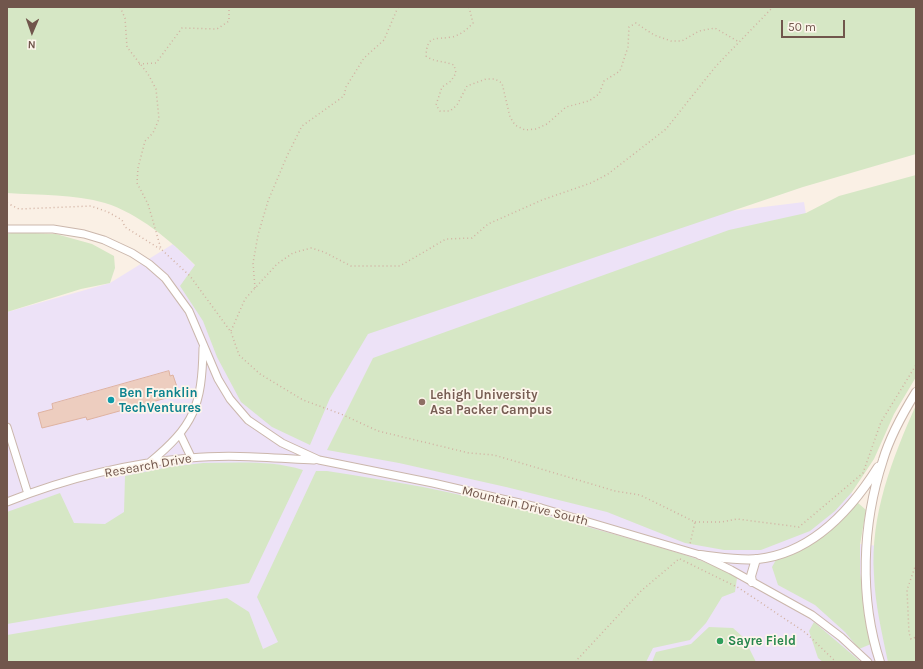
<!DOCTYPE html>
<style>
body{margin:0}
#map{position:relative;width:923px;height:669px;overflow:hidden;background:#faf0e5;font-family:Karla,sans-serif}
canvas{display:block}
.frame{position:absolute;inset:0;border:8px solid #71564c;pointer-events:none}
.north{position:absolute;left:12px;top:12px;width:40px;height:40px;-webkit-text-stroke:3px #fdf5eb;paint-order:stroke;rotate:182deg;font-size:11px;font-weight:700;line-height:16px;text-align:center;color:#71564c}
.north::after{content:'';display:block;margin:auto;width:14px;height:18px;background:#71564c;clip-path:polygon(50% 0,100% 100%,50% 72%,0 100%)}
.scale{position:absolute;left:781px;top:20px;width:64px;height:18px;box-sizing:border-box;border:2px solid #71564c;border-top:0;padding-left:5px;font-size:12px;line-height:14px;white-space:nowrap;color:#71564c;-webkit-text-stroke:3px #fdf5eb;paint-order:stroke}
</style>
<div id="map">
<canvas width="923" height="669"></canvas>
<div class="frame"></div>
<div class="north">N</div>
<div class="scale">50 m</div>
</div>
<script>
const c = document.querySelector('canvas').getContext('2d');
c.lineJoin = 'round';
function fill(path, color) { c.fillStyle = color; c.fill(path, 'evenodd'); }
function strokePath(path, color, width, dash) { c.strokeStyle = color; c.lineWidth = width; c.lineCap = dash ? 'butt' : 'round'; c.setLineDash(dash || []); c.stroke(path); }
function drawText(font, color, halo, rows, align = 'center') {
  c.font = font + ' Karla,sans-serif'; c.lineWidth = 3.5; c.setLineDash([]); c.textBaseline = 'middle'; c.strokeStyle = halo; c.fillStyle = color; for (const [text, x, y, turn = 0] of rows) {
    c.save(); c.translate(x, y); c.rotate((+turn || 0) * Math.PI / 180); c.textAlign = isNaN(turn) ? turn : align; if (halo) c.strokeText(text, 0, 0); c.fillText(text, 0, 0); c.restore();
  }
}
const education = new Path2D(`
 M804,202l56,342 56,6v112h-909v-350l103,-29 63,-39 33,32z`);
const green = new Path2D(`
 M7,7h909v147l-113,33 -435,147 -38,64 -20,47 -38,-18 -31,-25 -24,-45 -14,-36 -23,-35 15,-21c-24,-24 -57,-52 -90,-62 -31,-9 -66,-8 -98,-10z
 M916,175v202l-22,37 -20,45 -22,33 -17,19 -25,20 -49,19h-37l-39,-7 -78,-31 -101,-25 -107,-24 -72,-13 46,-92 356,-128 77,-17 33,-17z
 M15,232l41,2 36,10 22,12 1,12 -5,15 -29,6 -74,23v-78z
 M916,405v257h-28c-6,-29 -13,-58 -14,-87 -4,-60 18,-116 42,-170z
 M203,463c33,0 68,-3 100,7l-54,113 -242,41v-112l53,-19 14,30 31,1 19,-12 1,-36 44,-9z
 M316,471h11c32,5 64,10 96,16 73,15 146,34 218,55 27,8 74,20 96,36l-2,14 -13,5 -16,26 -16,17 -37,8 -7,14h-639v-27l220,-37 22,14 14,37 15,-7 -21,-45z
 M857,502l9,8 -6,35v28l11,71 -12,5 -14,-17 -30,-27 -37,-20 -6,-18 5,-9 29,-11 31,-22z
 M814,622l47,40h-38l-5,-4 -9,-27z
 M709,627l24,1 11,10 12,24h-104l4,-10 35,-8z`);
const building = new Path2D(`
 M169,371l1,5 3,-1 5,15 -10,2 2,5 -83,23 -1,-3 -44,11 -4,-15 15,-4 -1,-5z`);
const path = new Path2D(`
 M120,7l5,11 2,29 21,27 8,15 3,30 -6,14 -8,8 -7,27 -1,15 11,21 13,45 29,27 41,56 8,23 21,19 43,26 38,14 37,17 91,22 25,2 121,36 25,4 55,27 -5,22
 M469,7l4,16c-5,6 -13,12 -21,14 -16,3 -25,-3 -26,19 8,6 18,5 28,9l2,8 -5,8 -9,6 -6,18 4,6h10l7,-6 10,-19 19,-7h9l7,4 8,34 5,8 10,5 11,-1 11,-5 19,-17 23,-6 10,-7 5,-13 16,-10 8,-24 1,-20 7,-4 18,12 17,6h11l17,-10 16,-3 24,14
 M139,64l17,-1 26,-35 35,1 12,-8v-14
 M7,203l12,6 72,-3 17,6 14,8 3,7 35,22
 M255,288l-2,-25 5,-28 10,-34 19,-45 15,-30 42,-30 2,-9 18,-29 20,-18 14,-33
 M231,331l14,-32 32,-35 16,-11 18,-5 13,4 27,14h49l46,-27 26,-1 16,-14 54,-24 49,-17 17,-9 58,-45 50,-63 57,-59
 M695,522h27l15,-3 62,8 64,-54 18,-51 35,-57
 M680,559l59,29 67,45 30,29
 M916,564l-9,26 2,43 2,6 5,-2
 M575,662l66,-71 39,-33`);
const minor = new Path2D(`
 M7,229h46l31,5 20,6 28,13 17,11 16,14 24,33 29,68 12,20 18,21 34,23 37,17 114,23 108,25 159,47 31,15 81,45 29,22 27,25
 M7,427l21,67
 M180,434l11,23
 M149,463c45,-37 53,-57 54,-115
 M7,502c58,-23 121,-39 183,-44 41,-4 83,0 124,2`);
const tertiary = new Path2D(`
 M700,555c19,2 39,6 58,4 54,-6 93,-49 120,-92
 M752,582l-1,-6 5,-17
 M880,662c-21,-64 -18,-138 3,-202 7,-24 20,-47 33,-68`);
const markers = [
 [111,400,4,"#0f9aa8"],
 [422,402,4,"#8d6e63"],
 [720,641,4,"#2e9e5b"]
];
const cultureNames = [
 ["Ben Franklin",119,393],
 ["TechVentures",119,408]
];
const educationNames = [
 ["Lehigh University",430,395],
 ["Asa Packer Campus",430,410]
];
const streetNames = [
 ["Research Drive",148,466,-10],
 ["Mountain Drive South",525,506,14]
];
const leisureNames = [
 ["Sayre Field",728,641]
];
fill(education, '#ede2f7');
fill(green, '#d6e7c5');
fill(building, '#edcdbf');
strokePath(building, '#dfb3a1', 1);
strokePath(minor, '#cbb7ac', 9);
strokePath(tertiary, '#cbb7ac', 10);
strokePath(path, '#d2b1a2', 1.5, [1, 3]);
strokePath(minor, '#fff', 7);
strokePath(tertiary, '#fff', 8);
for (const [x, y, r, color] of markers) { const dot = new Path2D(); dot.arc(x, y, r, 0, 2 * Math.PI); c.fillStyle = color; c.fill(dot); strokePath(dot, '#fdf5eb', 1.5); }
drawText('bold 13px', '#0d838f', '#fdf5eb', cultureNames, 'left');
drawText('bold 13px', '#785e54', '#fdf5eb', educationNames, 'left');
drawText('13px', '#71564c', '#fdf5eb', streetNames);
drawText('bold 13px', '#27864d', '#fdf5eb', leisureNames, 'left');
</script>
